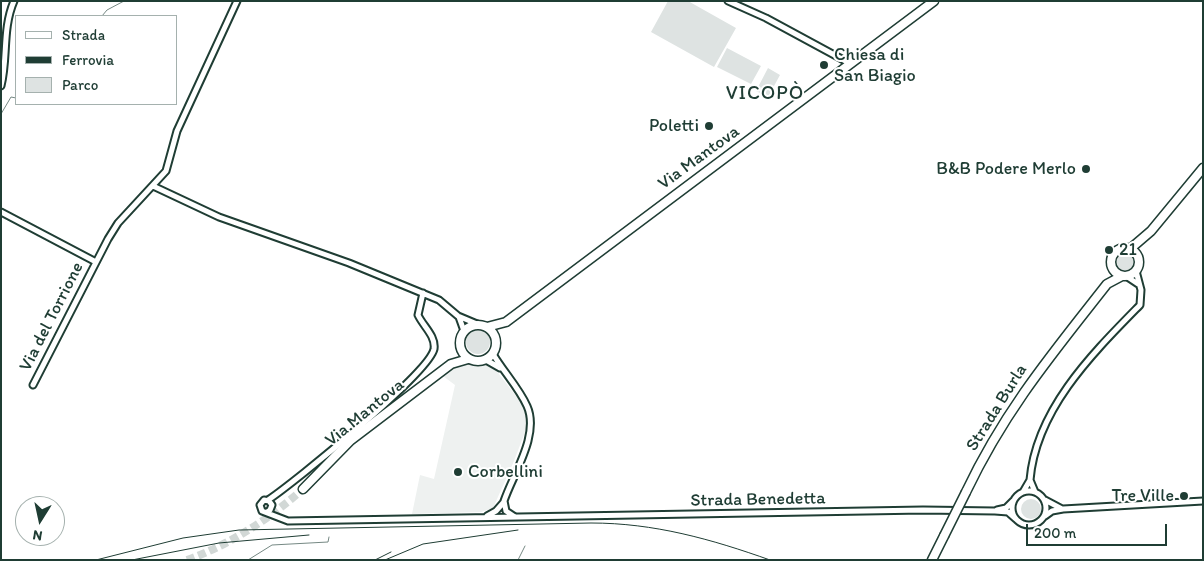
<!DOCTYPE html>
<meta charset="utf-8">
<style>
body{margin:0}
#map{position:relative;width:1204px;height:561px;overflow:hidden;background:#fff;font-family:Itim,sans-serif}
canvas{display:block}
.frame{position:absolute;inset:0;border:2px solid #1f3d34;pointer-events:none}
.legend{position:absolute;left:15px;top:15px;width:162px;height:90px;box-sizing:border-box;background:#fff;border:1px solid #a5b1ae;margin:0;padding:6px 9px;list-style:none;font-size:15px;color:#1f3d34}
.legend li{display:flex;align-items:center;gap:10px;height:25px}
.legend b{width:25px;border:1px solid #a5b1ae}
.north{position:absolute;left:15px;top:496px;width:50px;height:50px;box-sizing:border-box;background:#fff;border:1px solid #a5b1ae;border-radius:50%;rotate:190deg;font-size:14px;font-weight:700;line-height:20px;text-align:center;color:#1f3d34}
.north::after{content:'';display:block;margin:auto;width:18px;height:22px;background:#1f3d34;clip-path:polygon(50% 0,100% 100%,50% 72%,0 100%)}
.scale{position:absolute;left:1026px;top:524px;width:141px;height:22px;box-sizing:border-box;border:2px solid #1f3d34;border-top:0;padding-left:6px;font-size:15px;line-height:18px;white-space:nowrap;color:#1f3d34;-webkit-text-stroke:4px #fff;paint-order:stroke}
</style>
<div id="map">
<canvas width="1204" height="561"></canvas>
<div class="frame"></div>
<ul class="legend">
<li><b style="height:6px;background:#fff"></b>Strada</li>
<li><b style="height:6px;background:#1f3d34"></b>Ferrovia</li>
<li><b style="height:14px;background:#dee3e2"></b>Parco</li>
</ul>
<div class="north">N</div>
<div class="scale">200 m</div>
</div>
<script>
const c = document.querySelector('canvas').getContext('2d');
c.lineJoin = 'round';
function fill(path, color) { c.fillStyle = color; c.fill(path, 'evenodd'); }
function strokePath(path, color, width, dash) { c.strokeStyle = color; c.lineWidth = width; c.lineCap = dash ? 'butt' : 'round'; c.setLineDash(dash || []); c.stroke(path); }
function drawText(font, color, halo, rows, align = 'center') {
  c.font = font + ' Itim,sans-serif'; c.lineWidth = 4; c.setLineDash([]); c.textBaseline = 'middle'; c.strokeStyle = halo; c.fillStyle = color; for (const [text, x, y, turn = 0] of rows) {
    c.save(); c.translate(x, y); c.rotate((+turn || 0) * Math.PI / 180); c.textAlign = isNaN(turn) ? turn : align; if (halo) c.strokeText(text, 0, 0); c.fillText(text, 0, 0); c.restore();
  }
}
const built = new Path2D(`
 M467,362l25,3 31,40 5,19 -14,37 -21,47 -12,4 -69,2 8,-39 14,4 21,-94 -12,-9 11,-11z`);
const green = new Path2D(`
 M668,1h20l48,27 -22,39 -63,-35z
 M727,48l34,18 -10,18 -34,-17z
 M768,68l12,7 -12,22 -12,-6z
 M1116 262a9 9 0 1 1 18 0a9 9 0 1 1-18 0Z
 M466 342a12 12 0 1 1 24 0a12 12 0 1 1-24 0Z
 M1021 509a10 10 0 1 1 20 0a10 10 0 1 1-20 0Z`);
const stream = new Path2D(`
 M102,16l5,-6 17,-9
 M1,114l10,-17 5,1
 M248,560l24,-15 56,-3 1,-5
 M518,560l7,-14`);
const primaryTunnel = new Path2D(`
 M187,560c44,-16 82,-41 116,-71`);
const street = new Path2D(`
 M728,1l38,17 85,46
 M1,86c7,-28 1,-57 13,-85
 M153,186l66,31 130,46 90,37 19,16 19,8
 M1,212l95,50
 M1126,276l12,8
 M459,317l5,14
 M493,354c10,17 26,34 34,52 13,29 -14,68 -23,95l2,10 9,6
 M486,360l14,8
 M33,385l75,-146 10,-16 48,-52 11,-40 60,-130
 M1030,480c6,-71 63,-127 110,-175l1,-15 -5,-19
 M1012 508a17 17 0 1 1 34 0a17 17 0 1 1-34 0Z
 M1023,492l7,-12 5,12
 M268,500c27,-18 161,-127 166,-151 2,-13 -11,-23 -16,-34l5,-22
 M1045,500l17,9
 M997,510l9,-2 7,-7
 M267,512l3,-2 2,-5 -3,-4 -5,-1 -4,5 2,6 26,10 635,-11 72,1 13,1 8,7
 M487,516l9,-5 7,-8
 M1045,516l7,-5 11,-2 140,-8`);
const secondary = new Path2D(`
 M1111 262a14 14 0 1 1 28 0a14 14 0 1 1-28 0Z
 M1130,249l21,-18 52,-63
 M966,492c39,-82 86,-138 141,-208l15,-8
 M932,560l12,-24`);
const primary = new Path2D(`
 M460 343a18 18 0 1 1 36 0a18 18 0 1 1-36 0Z
 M487,327l19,-5 428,-321
 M303,489l48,-49 100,-76 17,-5`);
const rail = new Path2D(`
 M96,560l87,-22 56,-8 352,-7c63,0 120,16 179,37
 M132,560l87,-17 90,-8
 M375,560l16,-8
 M385,560l38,-16 95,-14`);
const secondaryBridge = new Path2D(`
 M944,536l22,-44`);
const markers = [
 [824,65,5,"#1f3d34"],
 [709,126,5,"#1f3d34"],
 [1086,169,5,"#1f3d34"],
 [1109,250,5,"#1f3d34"],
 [458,472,5,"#1f3d34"],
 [1184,496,5,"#1f3d34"]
];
const poiNames = [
 ["Chiesa di",834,55],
 ["San Biagio",834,76],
 ["Poletti",699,126,"right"],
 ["B&B Podere Merlo",1076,169,"right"],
 ["21",1119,250],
 ["Corbellini",468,472],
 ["Tre Ville",1174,496,"right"]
];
const streetNames = [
 ["Via Mantova",699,158,-36],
 ["Via del Torrione",52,317,-63],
 ["Strada Burla",997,408,-58],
 ["Via Mantova",365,413,-39],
 ["Strada Benedetta",758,500,-1]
];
const quarterNames = [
 ["VICOPÒ",765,94]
];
fill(built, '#eef1f0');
fill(green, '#dee3e2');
strokePath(stream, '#758883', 1);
strokePath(primaryTunnel, '#d2d8d6', 8, [8, 4]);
strokePath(street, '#1f3d34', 9);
strokePath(secondary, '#1f3d34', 11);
strokePath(primary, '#1f3d34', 11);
strokePath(street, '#fff', 5);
strokePath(secondary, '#fff', 8);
strokePath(primary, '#fff', 8);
strokePath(rail, '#1f3d34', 1);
strokePath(secondaryBridge, '#1f3d34', 11, []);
strokePath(secondaryBridge, '#fff', 8);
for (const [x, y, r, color] of markers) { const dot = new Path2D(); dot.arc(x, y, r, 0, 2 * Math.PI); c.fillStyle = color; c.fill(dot); strokePath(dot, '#fff', 2); }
drawText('18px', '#1f3d34', '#fff', poiNames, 'left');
drawText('18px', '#1f3d34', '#fff', streetNames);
c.letterSpacing = '1px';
drawText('20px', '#1f3d34', '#fff', quarterNames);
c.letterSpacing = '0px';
</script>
